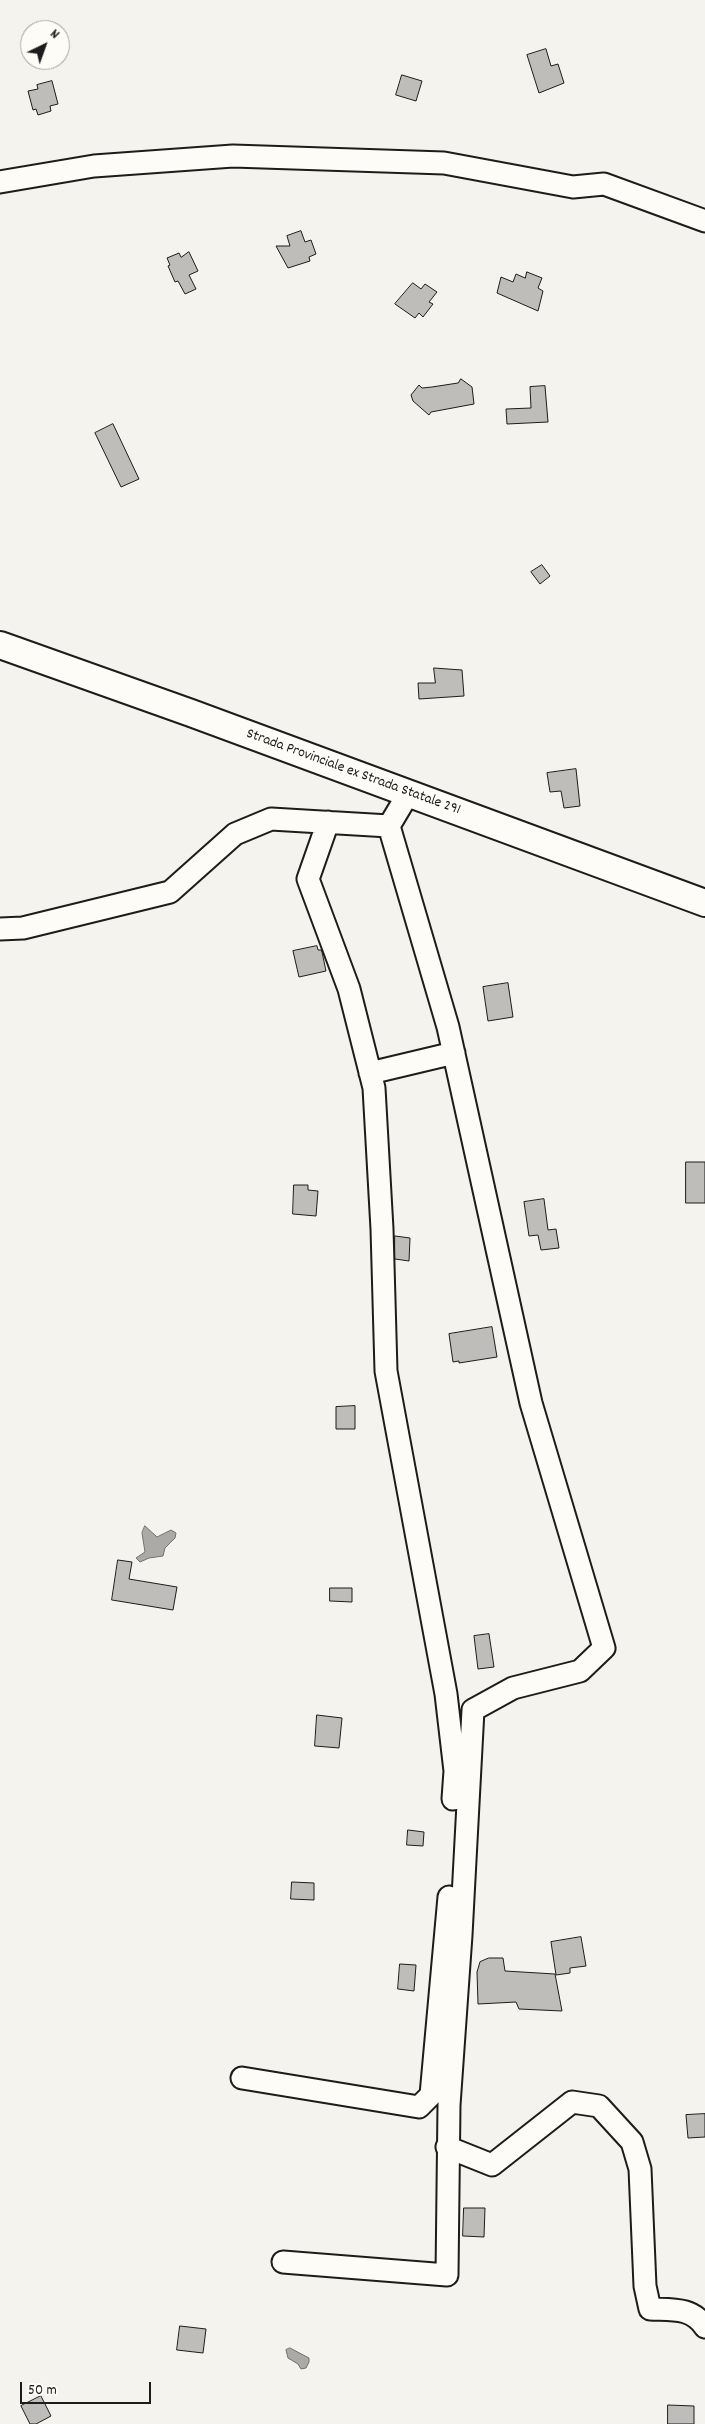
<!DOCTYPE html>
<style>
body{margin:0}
#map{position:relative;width:705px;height:2424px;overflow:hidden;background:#f4f3ee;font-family:Dekko,sans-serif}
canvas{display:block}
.north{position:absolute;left:20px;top:20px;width:50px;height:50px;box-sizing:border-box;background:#fdfcf7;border:1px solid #a3a29f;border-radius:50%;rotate:42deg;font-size:14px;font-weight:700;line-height:20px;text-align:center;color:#1c1c1c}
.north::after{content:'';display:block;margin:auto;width:18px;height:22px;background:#1c1c1c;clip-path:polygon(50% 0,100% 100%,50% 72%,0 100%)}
.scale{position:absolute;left:20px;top:2382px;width:131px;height:22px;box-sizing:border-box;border:2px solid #1c1c1c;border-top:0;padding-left:6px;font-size:15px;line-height:18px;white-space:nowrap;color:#1c1c1c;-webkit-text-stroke:4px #fdfcf7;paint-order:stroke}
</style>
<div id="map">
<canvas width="705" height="2424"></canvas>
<div class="north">N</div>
<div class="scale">50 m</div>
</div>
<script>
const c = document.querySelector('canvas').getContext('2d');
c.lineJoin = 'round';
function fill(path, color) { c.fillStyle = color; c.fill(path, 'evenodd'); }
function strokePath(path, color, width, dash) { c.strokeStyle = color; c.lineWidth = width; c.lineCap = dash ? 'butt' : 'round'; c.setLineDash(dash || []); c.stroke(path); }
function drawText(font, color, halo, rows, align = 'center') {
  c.font = font + ' Dekko,sans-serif'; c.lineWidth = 5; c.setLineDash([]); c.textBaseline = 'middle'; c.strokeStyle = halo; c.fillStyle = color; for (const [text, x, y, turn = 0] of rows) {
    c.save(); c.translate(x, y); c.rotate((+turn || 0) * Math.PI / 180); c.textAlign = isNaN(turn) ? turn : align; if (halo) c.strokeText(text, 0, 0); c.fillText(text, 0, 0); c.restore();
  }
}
const water = new Path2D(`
 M145,1526l12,11 14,-7 5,3 -1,5 -10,10 -2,8 -14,2 -9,4 -4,-4 9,-6 -3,-19z
 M290,2348l19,10v4l-3,6 -5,1 -3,-5 -10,-6 -2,-8z`);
const building = new Path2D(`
 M546,49l5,17 7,-2 6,19 -25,10 -12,-38z
 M402,75l20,6 -6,20 -20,-6z
 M52,81l6,23 -8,2 1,5 -13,4 -2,-6 -3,1 -5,-19 10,-2 -1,-4z
 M301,231l4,11 6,-2 5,14 -7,3 1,4 -22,7 -12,-22h14l-3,-10z
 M189,252l9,19 -9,4 7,14 -11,5 -7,-13 -3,1 -7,-16 2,-1 -3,-7 12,-5 2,4z
 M527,272l15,6 -4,10 5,3 -5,20 -41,-18 4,-16 12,5 3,-8 9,4z
 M413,283l8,6 4,-5 12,8 -8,10 4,2 -10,13 -4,-4 -4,5 -20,-14z
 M461,379l11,8 2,17 -43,8 -2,3 -16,-14 -2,-6 8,-10 3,3 10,-1 26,-4z
 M545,386l3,36 -41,2 -1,-15 25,-1 -1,-21z
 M113,424l26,55 -18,8 -26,-54z
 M542,565l8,11 -10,8 -9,-12z
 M434,668l28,2 2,26 -45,3 -1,-16h17z
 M576,769l4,37 -16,2 -3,-17 -11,1 -3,-19z
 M317,946l1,4h3l1,2 4,19 -27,6 -6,-26z
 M508,983l5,34 -25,4 -5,-34z
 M686,1162h19v41h-19z
 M294,1185h14v5l10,1 -2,25 -23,-2z
 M544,1199l4,31 8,-1 3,19 -18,2 -3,-15 -9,1 -5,-34z
 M395,1236l15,2 -1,23 -14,-2z
 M492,1327l5,30 -38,6v-2l-6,1 -4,-28z
 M355,1406v23h-19v-22z
 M118,1560l14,2 -3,17 48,8 -4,23 -61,-10z
 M330,1588h22v14l-22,-1z
 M489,1634l5,33 -16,2 -4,-33z
 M317,1715l25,3 -3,30 -24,-2z
 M408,1830l16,2 -1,14 -16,-1z
 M292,1882l22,1v17l-23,-1z
 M581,1937l5,29 -16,2v5l-14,2 -5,-33z
 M489,1958h14l2,13 50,3 7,37 -43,-2 -3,-7 -38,2 -1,-32 3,-10z
 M400,1964l16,1 -2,26 -16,-2z
 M705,2114v23l-17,1 -2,-23z
 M464,2208h21l-1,29 -21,-1z
 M180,2326l26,3 -3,24 -26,-3z
 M41,2396l10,20 -15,8h-6l-9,-18z
 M668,2405l26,1v18h-26z`);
const minor = new Path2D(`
 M0,182l94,-16 139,-10 211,7 129,24 31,-3 101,37
 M328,822l-20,57 41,110 25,99 8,141 4,142 60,323 9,77 -2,28
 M0,929l23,-1 147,-36 65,-58 36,-15 118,7 19,-32
 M370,1073l84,-20
 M242,2078l177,29 12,-12 18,-198
 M447,2147l45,18 80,-63 27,4 33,36 8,27 5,117 5,23c22,1 42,-2 55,18
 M283,2262l164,13 2,-170 12,-170 12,-225 40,-22 67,-17 24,-23 -73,-245 -83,-376 -59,-201`);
const tertiary = new Path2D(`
 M0,645l191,68 514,190`);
const streetNames = [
 ["Strada Provinciale ex Strada Statale 291",353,773,20]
];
fill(water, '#abaaa6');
strokePath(water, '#72716f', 1);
fill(building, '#bebdba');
strokePath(building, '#1c1c1c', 1);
strokePath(minor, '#1c1c1c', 25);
strokePath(tertiary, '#1c1c1c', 30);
strokePath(minor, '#fdfcf7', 21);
strokePath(tertiary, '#fdfcf7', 26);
drawText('15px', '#1c1c1c', '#fdfcf7', streetNames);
</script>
